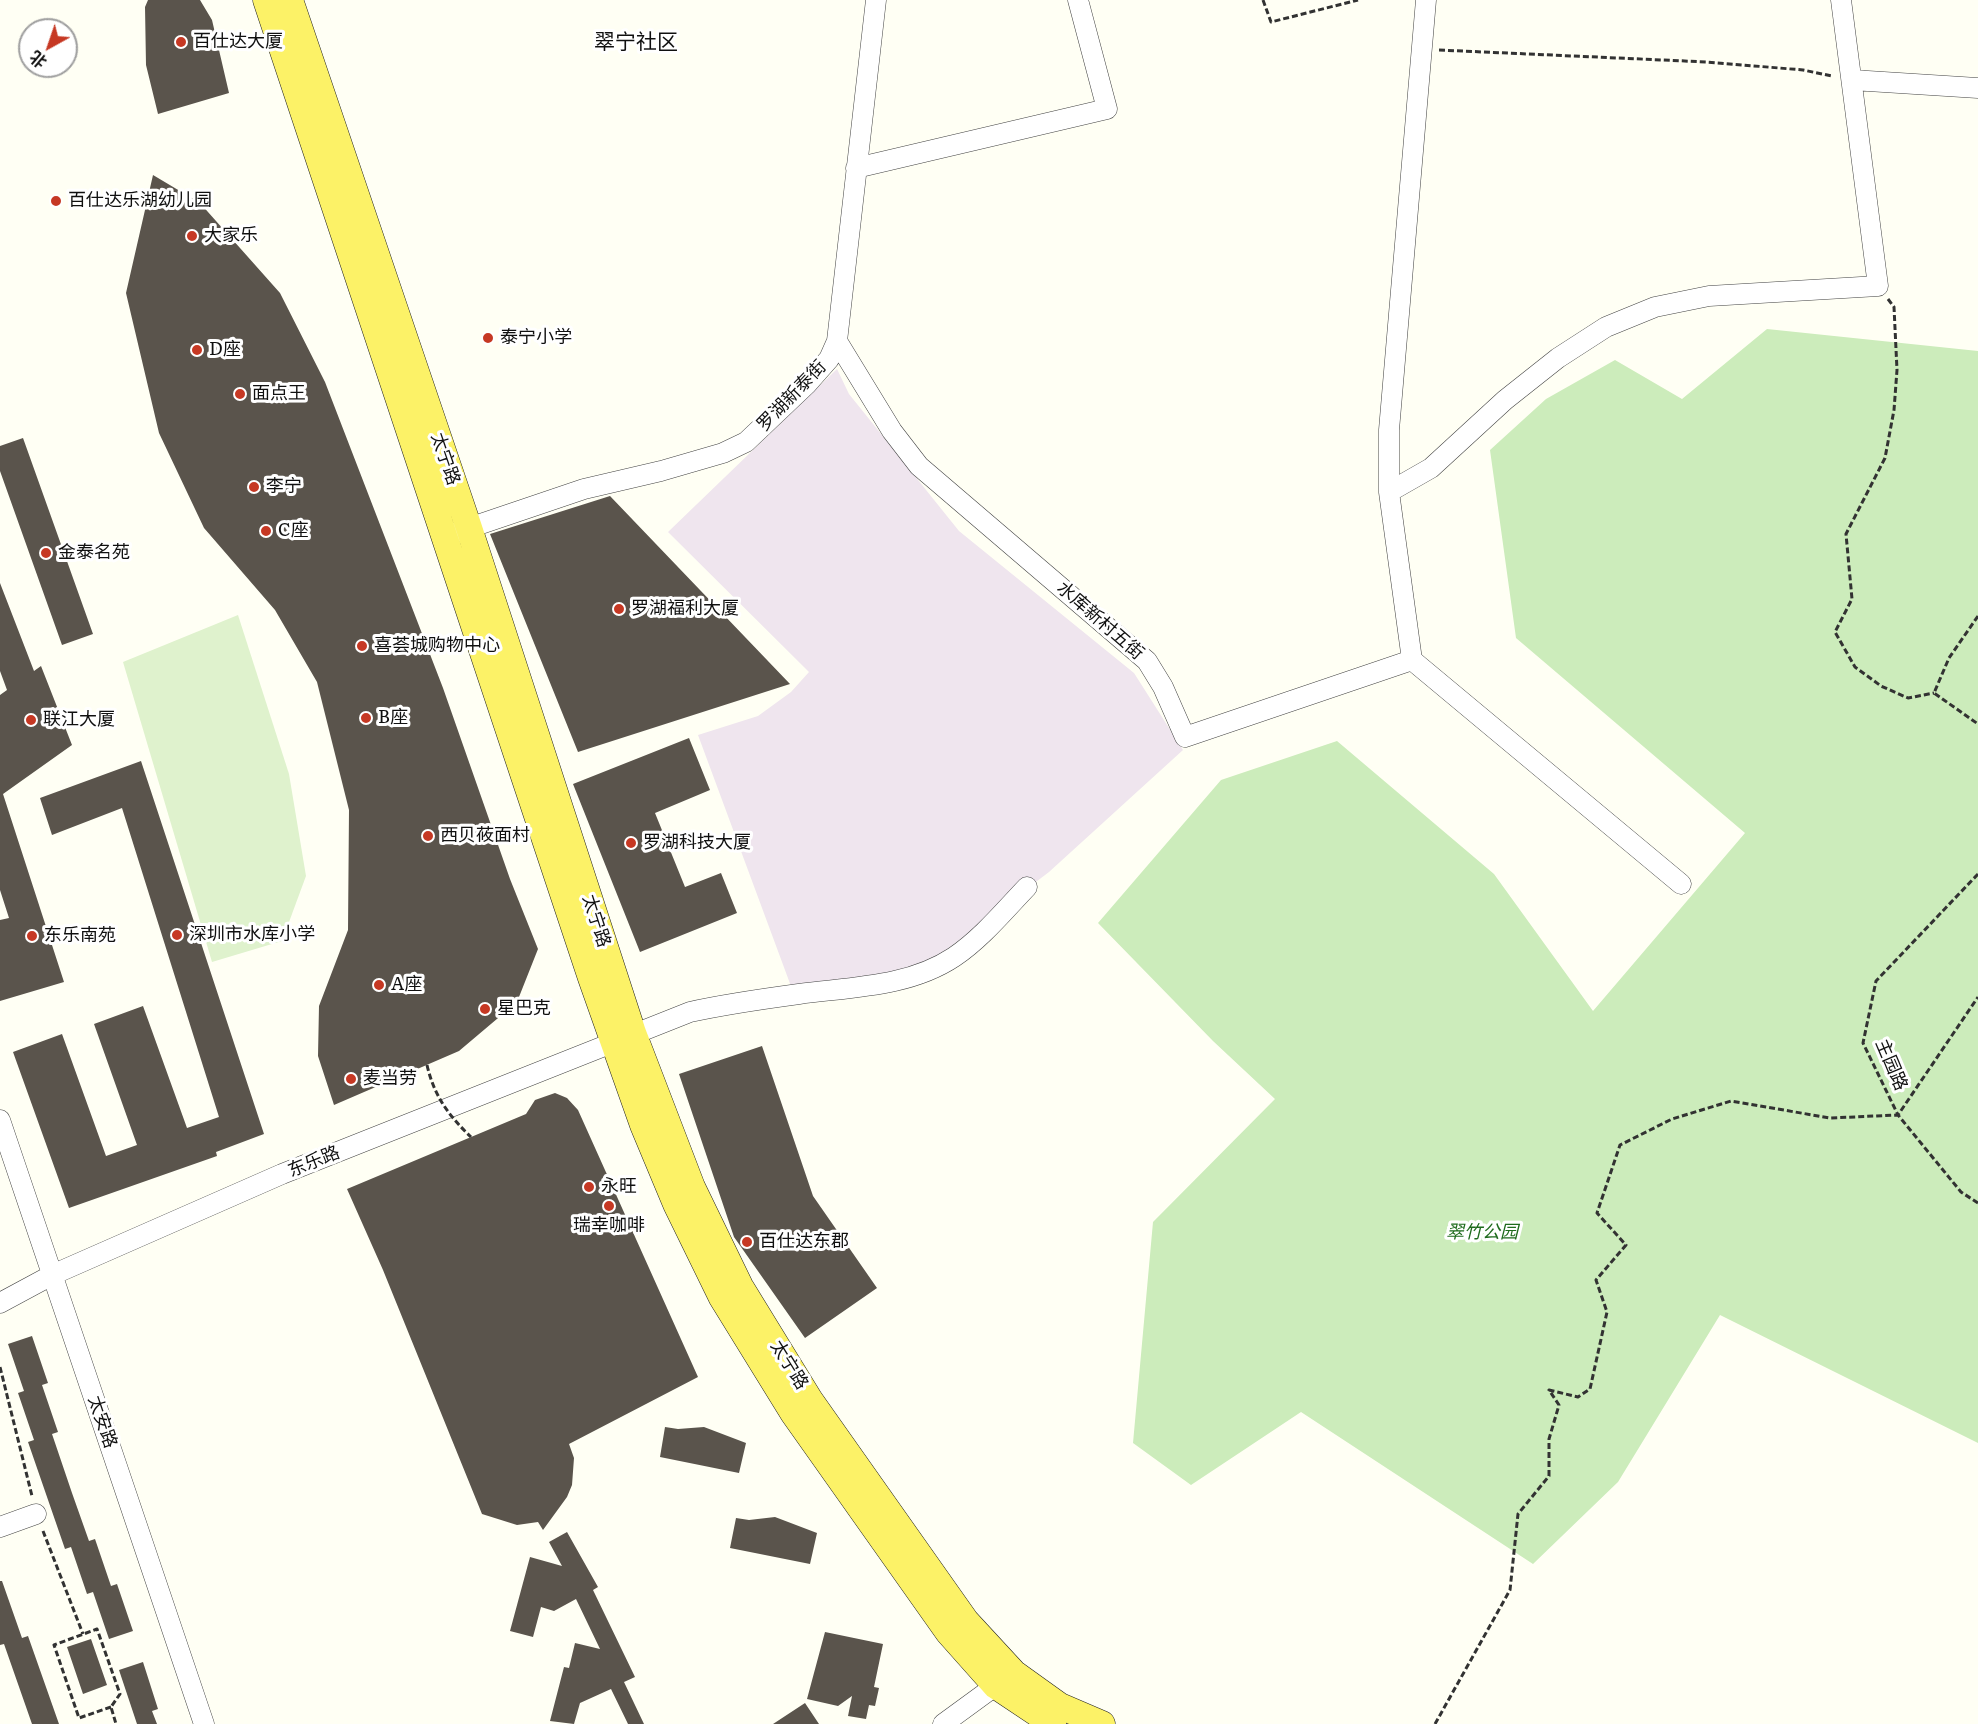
<!DOCTYPE html>
<meta charset="utf-8">
<style>
body{margin:0}
#map{position:relative;width:1978px;height:1724px;overflow:hidden;background:#fffff4;font-family:Literata,"Noto Sans SC",serif}
canvas{display:block}
.north{position:absolute;left:18px;top:18px;width:60px;height:60px;box-sizing:border-box;background:#fff;border:2px solid #9f9f9f;border-radius:50%;rotate:220deg;font-size:16px;font-weight:700;line-height:24px;text-align:center;color:#101010}
.north::after{content:'';display:block;margin:auto;width:21px;height:27px;background:#c63823;clip-path:polygon(50% 0,100% 100%,50% 72%,0 100%)}
</style>
<div id="map">
<canvas width="1978" height="1724"></canvas>
<div class="north">北</div>
</div>
<script>
const c = document.querySelector('canvas').getContext('2d');
c.lineJoin = 'round';
function fill(path, color) { c.fillStyle = color; c.fill(path, 'evenodd'); }
function strokePath(path, color, width, dash) { c.strokeStyle = color; c.lineWidth = width; c.lineCap = dash ? 'butt' : 'round'; c.setLineDash(dash || []); c.stroke(path); }
function drawText(font, color, halo, rows, align = 'center') {
  c.font = font + ' Literata,"Noto Sans SC",serif'; c.lineWidth = 6; c.setLineDash([]); c.textBaseline = 'middle'; c.strokeStyle = halo; c.fillStyle = color; for (const [text, x, y, turn = 0] of rows) {
    c.save(); c.translate(x, y); c.rotate((+turn || 0) * Math.PI / 180); c.textAlign = isNaN(turn) ? turn : align; if (halo) c.strokeText(text, 0, 0); c.fillText(text, 0, 0); c.restore();
  }
}
const industrial = new Path2D(`
 M837,369l12,25 110,137 175,142 49,77 -134,122 -124,94 -133,23 -94,-254 60,-19 33,-24 18,-20 -141,-140z`);
const green = new Path2D(`
 M1767,329l211,22v1092l-258,-128 -102,167 -85,82 -232,-152 -110,73 -58,-42 20,-221 122,-123 -62,-58 -115,-118 123,-143 116,-39 157,133 99,137 152,-178 -229,-195 -26,-188 56,-51 69,-39 67,39z`);
const pitch = new Path2D(`
 M238,615l51,159 17,102 -24,65 -70,21 -89,-300z`);
const building = new Path2D(`
 M148,0h52l12,20 17,73 -71,21 -12,-49 -1,-58z
 M153,175l47,28 80,90 45,89 118,306 67,191 28,70 -21,53 -58,49 -125,54 -16,-49 1,-50 29,-76 1,-120 -32,-128 -42,-72 -71,-82 -45,-95 -33,-140z
 M23,438l70,196 -31,11 -62,-174v-25z
 M610,496l180,188 -212,68 -88,-218z
 M0,583l34,88 7,-5 31,79 -69,49 61,188 -64,19v-81l9,-2 -9,-28v-195l7,-5 -7,-19z
 M689,738l21,52 -55,23 30,74 36,-14 16,40 -97,39 -67,-168z
 M141,761l123,373 -48,18 1,4 -148,52 -56,-156 49,-18 44,122 31,-11 -43,-121 49,-18 44,122 32,-11 -97,-309 -70,27 -12,-37z
 M762,1046l51,150 64,92 -72,50 -71,-101 -55,-163z
 M555,1093l12,5 11,12 120,267 -129,67 5,14 -2,27 -5,12 -24,33 -5,-8 -21,3 -35,-11 -99,-244 -36,-81 179,-75 9,-14z
 M32,1336l16,47 -6,2 16,47 -6,2 20,59 17,48 6,-2 16,47 6,-2 16,47 -24,8 -16,-47 -6,2 -16,-47 -6,2 -37,-107 6,-2 -16,-47 6,-2 -16,-47z
 M665,1427l13,2 26,-2 42,16 -7,30 -79,-16z
 M775,1517l42,16 -7,31 -80,-16 6,-30 13,2z
 M567,1532l31,55 -5,3 42,87 -11,5 20,42h-16l-17,-35 -31,14 -6,21 -24,-3 14,-54 5,1 6,-25 25,6 -24,-50 -22,12 -13,-4 -8,30 -23,-6 20,-74 32,9 -13,-24z
 M0,1581h2l20,57 6,-2 31,88h-27l-28,-80 -4,1z
 M825,1632l58,12 -9,43 5,1 -4,18 -6,-1 -3,14 -18,-3 4,-20 -14,10 -31,-7z
 M91,1639l16,46 -24,9 -16,-47z
 M143,1662l15,47 -6,2 5,13h-20l-18,-54z
 M805,1703l14,21h-46z`);
const path = new Path2D(`
 M1263,0l8,22 87,-22
 M1439,50l268,12 96,8 29,6
 M1888,299l6,8 3,63 -3,40 -9,48 -39,76 6,65 -17,33 20,35 26,19 27,12 26,-5
 M1978,616l-29,42 -15,35 44,31
 M1978,874l-102,107 -13,62 35,72 63,77 17,11
 M0,1367l32,129
 M43,1531l40,103
 M111,1707l-32,11 -25,-73 43,-16 23,65 -9,13 5,17
 M1435,1724l75,-134 8,-76 31,-38v-37l10,-34 -10,-15 29,7 12,-8 17,-77 -11,-32 30,-35 -29,-32 23,-68 52,-26 59,-18 99,17 68,-3 80,-118`);
const minor = new Path2D(`
 M1426,0l-37,430v62l23,168 269,224
 M1852,80l126,8
 M856,168l251,-59 -29,-109
 M837,341l55,90 27,35 228,195 16,26 22,50 227,-77
 M1389,492l42,-24 74,-68 53,-42 48,-31 49,-20 54,-11 169,-10 -37,-286
 M457,532l127,-43 77,-18 62,-18 23,-11 60,-57 23,-26 8,-18 39,-341
 M0,1120l204,604
 M0,1303l52,-28 230,-101 408,-162c36,-8 72,-13 109,-18 52,-7 110,-7 155,-37 27,-18 50,-46 73,-70
 M0,1527l36,-13
 M943,1724l63,-46`);
const major = new Path2D(`
 M266,0l325,978 52,147 33,79 46,94 71,115 155,219 48,54 57,38
 M290,0l179,528 164,505 59,154 48,99 70,114 156,221 48,52 46,33 42,18`);
const pathBridge = new Path2D(`
 M427,1065c7,31 22,51 44,72`);
const markers = [
 [181,42,6,"#c63823"],
 [56,201,6,"#c63823"],
 [192,236,6,"#c63823"],
 [488,338,6,"#c63823"],
 [197,350,6,"#c63823"],
 [240,394,6,"#c63823"],
 [254,487,6,"#c63823"],
 [266,531,6,"#c63823"],
 [46,553,6,"#c63823"],
 [619,609,6,"#c63823"],
 [362,646,6,"#c63823"],
 [366,718,6,"#c63823"],
 [31,720,6,"#c63823"],
 [428,836,6,"#c63823"],
 [631,843,6,"#c63823"],
 [177,935,6,"#c63823"],
 [32,936,6,"#c63823"],
 [379,985,6,"#c63823"],
 [485,1009,6,"#c63823"],
 [351,1079,6,"#c63823"],
 [589,1187,6,"#c63823"],
 [609,1206,6,"#c63823"],
 [747,1242,6,"#c63823"]
];
const poiNames = [
 ["百仕达大厦",193,42],
 ["百仕达乐湖幼儿园",68,201],
 ["大家乐",204,236],
 ["泰宁小学",500,338],
 ["D座",209,350],
 ["面点王",252,394],
 ["李宁",266,487],
 ["C座",278,531],
 ["金泰名苑",58,553],
 ["罗湖福利大厦",631,609],
 ["喜荟城购物中心",374,646],
 ["B座",378,718],
 ["联江大厦",43,720],
 ["西贝莜面村",440,836],
 ["罗湖科技大厦",643,843],
 ["深圳市水库小学",189,935],
 ["东乐南苑",44,936],
 ["A座",391,985],
 ["星巴克",497,1009],
 ["麦当劳",363,1079],
 ["永旺",601,1187],
 ["瑞幸咖啡",609,1226,"center"],
 ["百仕达东郡",759,1242]
];
const streetNames = [
 ["罗湖新泰街",792,396,-46],
 ["太宁路",445,459,71],
 ["水库新村五街",1100,621,41],
 ["太宁路",596,921,72],
 ["主园路",1891,1065,67],
 ["东乐路",314,1162,-22],
 ["太宁路",789,1365,58],
 ["太安路",102,1422,71]
];
const parkNames = [
 ["翠竹公园",1482,1233]
];
const quarterNames = [
 ["翠宁社区",636,43]
];
fill(industrial, '#efe5ee');
fill(green, '#ccecbb');
fill(pitch, '#dff2cd');
fill(building, '#5a544c');
strokePath(minor, '#434343', 21);
strokePath(major, '#212121', 27);
strokePath(path, '#323232', 3, [6, 3]);
strokePath(minor, '#fff', 20);
strokePath(major, '#fcf267', 26);
strokePath(pathBridge, '#323232', 3, [6, 3]);
for (const [x, y, r, color] of markers) { const dot = new Path2D(); dot.arc(x, y, r, 0, 2 * Math.PI); c.fillStyle = color; c.fill(dot); strokePath(dot, '#fff', 2); }
drawText('18px', '#101010', '#fff', poiNames, 'left');
drawText('18px', '#101010', '#fff', streetNames);
drawText('italic 18px', '#1f6b1d', '#fff', parkNames);
drawText('21px', '#101010', '#fff', quarterNames);
</script>
